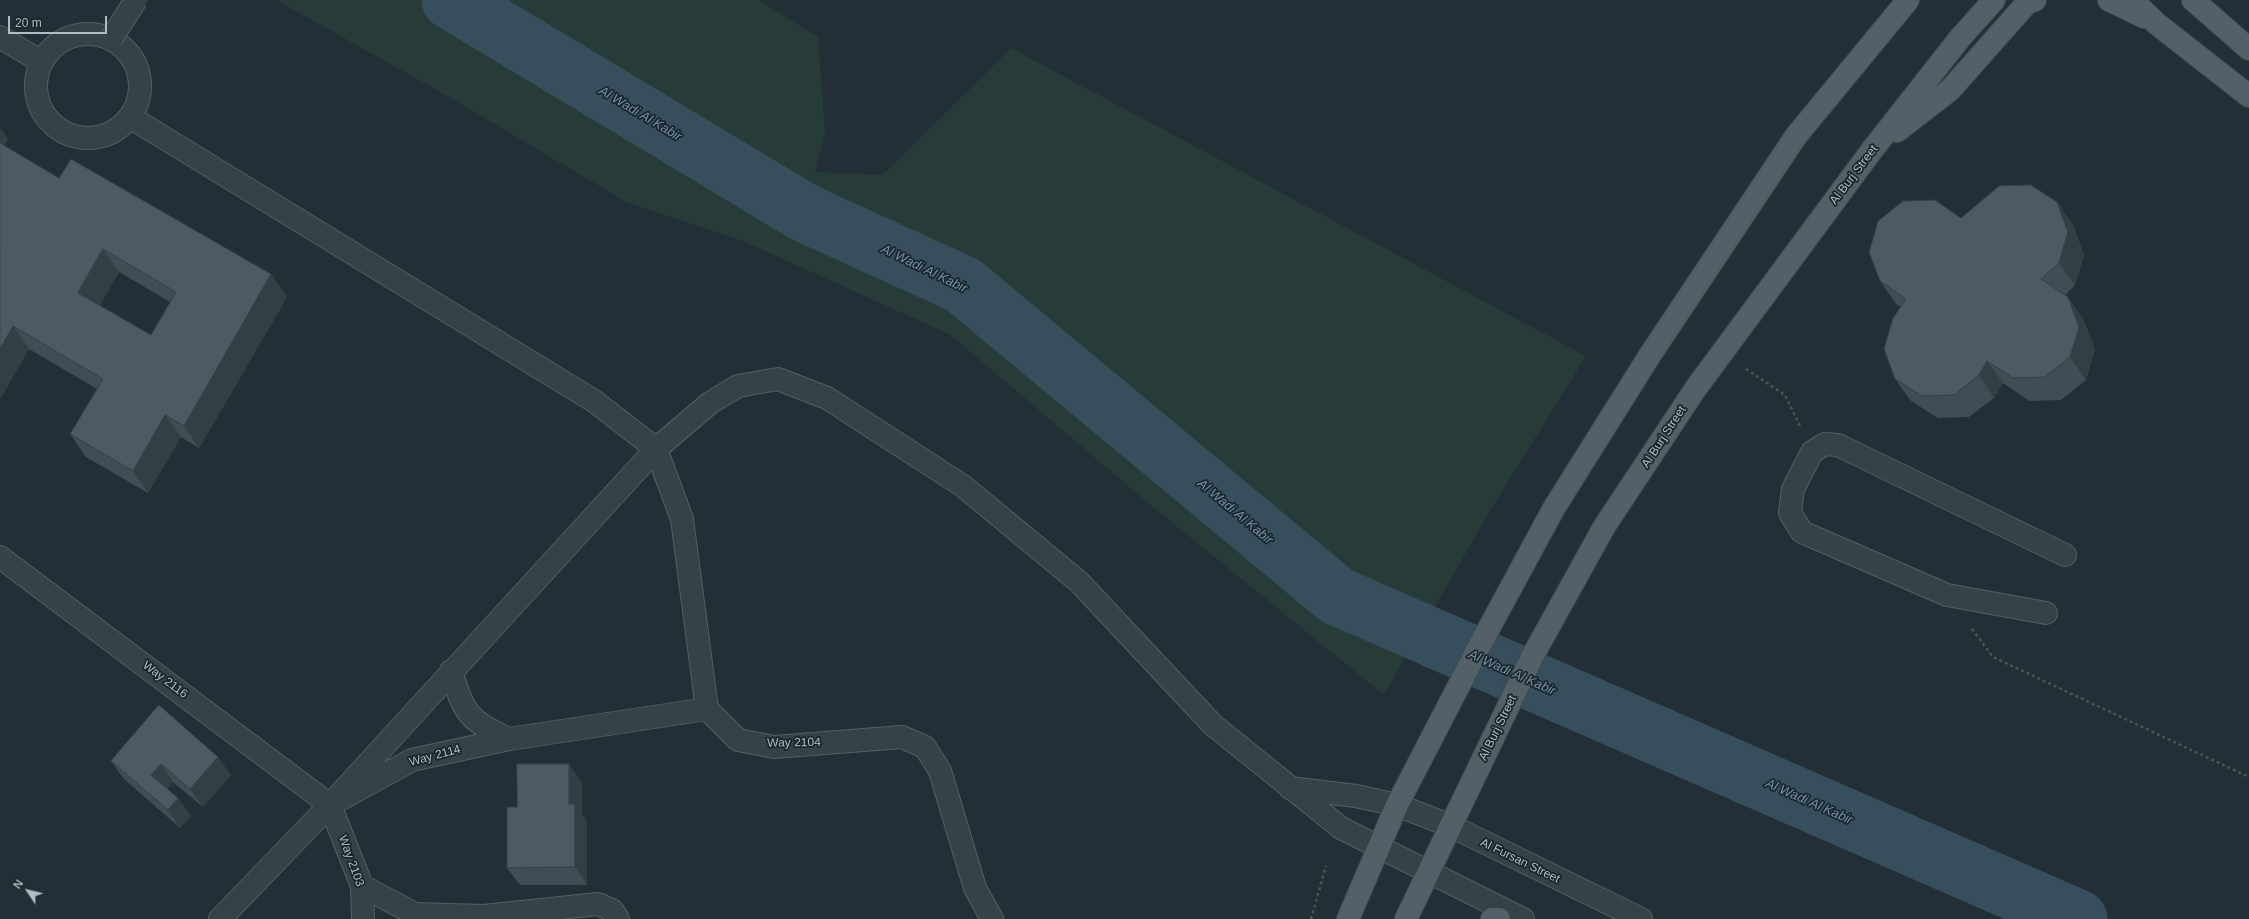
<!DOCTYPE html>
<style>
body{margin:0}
#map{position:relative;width:2249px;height:919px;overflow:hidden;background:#232f37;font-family:Arial,sans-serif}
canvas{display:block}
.north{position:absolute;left:8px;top:871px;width:40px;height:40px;-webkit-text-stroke:3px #1b262c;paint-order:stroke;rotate:305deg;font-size:11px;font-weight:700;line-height:16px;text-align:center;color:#b1bcc4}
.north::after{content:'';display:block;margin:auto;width:14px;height:18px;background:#b1bcc4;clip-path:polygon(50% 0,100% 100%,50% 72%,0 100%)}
.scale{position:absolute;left:8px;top:16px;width:99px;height:18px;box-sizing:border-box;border:2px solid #b1bcc4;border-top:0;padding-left:5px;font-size:12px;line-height:14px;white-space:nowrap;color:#b1bcc4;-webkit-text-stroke:3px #1b262c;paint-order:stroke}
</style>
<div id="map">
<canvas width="2249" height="919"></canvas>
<div class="north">N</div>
<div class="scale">20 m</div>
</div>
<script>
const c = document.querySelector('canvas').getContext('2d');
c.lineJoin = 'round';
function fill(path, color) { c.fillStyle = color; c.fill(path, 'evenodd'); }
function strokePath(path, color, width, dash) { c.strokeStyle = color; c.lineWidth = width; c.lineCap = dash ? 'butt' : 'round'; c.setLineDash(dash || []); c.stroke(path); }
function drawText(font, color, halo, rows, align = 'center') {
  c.font = font + ' Arial,sans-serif'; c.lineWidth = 3.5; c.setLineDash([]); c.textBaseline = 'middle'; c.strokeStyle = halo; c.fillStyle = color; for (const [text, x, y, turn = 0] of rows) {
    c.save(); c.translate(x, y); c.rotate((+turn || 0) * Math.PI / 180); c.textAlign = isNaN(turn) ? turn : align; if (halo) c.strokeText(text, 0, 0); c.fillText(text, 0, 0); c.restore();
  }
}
const green = new Path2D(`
 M276,0h482l60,37 7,97 -10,38 68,3 128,-127 575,308 -95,153 -107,186 -242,-197 -191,-163 -208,-94 -115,-38 -189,-112z`);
const river = new Path2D(`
 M451,0l354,213 158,72 374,311 741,323`);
const path = new Path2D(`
 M1746,369l39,26 15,31
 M1972,629l21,28 256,120
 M1311,919l15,-53`);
const minor = new Path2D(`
 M36 86a52 52 0 1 1 104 0a52 52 0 1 1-104 0Z
 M0,37l42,25
 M130,117l464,284 62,48
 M656,449l26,70 25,190 31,31 36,7 128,-10 23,10 15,24 35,117 17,31
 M0,557l330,248
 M2046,613l-99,-18 -145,-63 -12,-19 3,-24 19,-37 13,-8 13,1 227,110
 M451,671c14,44 16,48 58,68
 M1290,788l66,8 41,9 54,21 190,93
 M330,805l326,-356 54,-46 28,-17 40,-7 49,19 136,88 116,96 134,143 128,103 182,91
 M330,805l32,81 1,33
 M362,886l53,28 69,2 114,-12 14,6 6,9
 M220,919l110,-114 82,-45 97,-21 198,-30`);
const major = new Path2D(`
 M2109,0l35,17
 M2132,0l25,24 92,72
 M2193,0l56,49
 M1897,131l53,-41 77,-87 8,-3
 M1348,919l49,-114 85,-164 72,-133 96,-153 146,-219 112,-136
 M1406,919l126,-262 72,-130 92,-139 176,-238 88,-112 34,-38
 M1492,919h7`);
const minorBridge = new Path2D(`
 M111,39l25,-39`);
const wall = new Path2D(`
 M0,128l8,11 -4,7 55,32 212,96 16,23 -88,151 -18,-11 -33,56 -62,-36 -16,-23 27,-45 -68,-40 -29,50zM119,272l51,30 -19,33 -51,-30z
 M2057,202l16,23 11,30 -9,30 -10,10 3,2 15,22 12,30 -9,31 -25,20 -32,1 -26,-18 -9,15 -25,19 -31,1 -27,-17 -16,-22 6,-72 -5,-3 -16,-23 81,-63z
 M159,705l72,70 -28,32 -30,-25 -6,7 11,9 13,18 -11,12 -56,-49 -13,-18z
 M582,782v32l5,8v63h-67l-13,-17 10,-61z`);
const shadedWall = new Path2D(`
 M0,128l8,11 -8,13z
 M2057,202l16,23 11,30 -9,30 -16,-22z
 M103,249l16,23 -25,43 -16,-22z
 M271,274l16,23 -88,151 -15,-22z
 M2068,297l15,22 12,30 -9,31 -16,-23z
 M13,326l16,23 -29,50v-50z
 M1987,361l16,22 -9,15 -15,-23z
 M165,415l16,22 -33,56 -15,-22z
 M218,757l13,18 -28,32 -13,-18z
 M161,764l12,18 -9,11 -13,-18z
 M569,764l13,18v32l5,8v63l-12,-18 -6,-63z
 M178,798l13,18 -11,12 -12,-18z`);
const building = new Path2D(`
 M0,143l59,35 12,-19 200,115 -87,152 -19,-11 -32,56 -63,-37 33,-55 -90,-53 -13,23zM103,249l73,43 -25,43 -73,-42z
 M2031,185l26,17 11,30 -9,31 -18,16 27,18 11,30 -9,30 -25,20 -32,1 -26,-17 -8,14 -25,20 -32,1 -27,-17 -11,-30 9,-31 13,-19 -26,-18 -11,-29 9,-31 25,-20 32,-1 26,18 38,-32z
 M159,705l59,52 -28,32 -29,-25 -10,11 27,23 -10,12 -57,-49z
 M517,764h52v40h6v63l-68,1v-61h10z`);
const streetNames = [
 ["Al Burj Street",1854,175,-53],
 ["Al Burj Street",1664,437,-57],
 ["Way 2116",165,680,37],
 ["Al Burj Street",1498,728,-64],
 ["Way 2104",794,743,-1],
 ["Way 2114",435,756,-15],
 ["Way 2103",351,861,70],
 ["Al Fursan Street",1520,861,26]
];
const waterNames = [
 ["Al Wadi Al Kabir",640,114,31],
 ["Al Wadi Al Kabir",924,269,26],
 ["Al Wadi Al Kabir",1235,512,40],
 ["Al Wadi Al Kabir",1512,673,24],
 ["Al Wadi Al Kabir",1809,802,24]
];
fill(green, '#273c39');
strokePath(river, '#374e5d', 59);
strokePath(minor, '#545f66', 24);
strokePath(major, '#3f4a51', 24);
strokePath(path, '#445756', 2.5, [3, 3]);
strokePath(minor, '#364148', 22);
strokePath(major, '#546068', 22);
strokePath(minorBridge, '#545f66', 24, []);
strokePath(minorBridge, '#364148', 22);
fill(wall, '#404d55');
fill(shadedWall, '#343f45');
fill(building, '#4b5a63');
strokePath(building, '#343f45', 1);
drawText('12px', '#b1bcc4', '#1b262c', streetNames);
drawText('italic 13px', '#7393a6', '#1b262c', waterNames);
</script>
